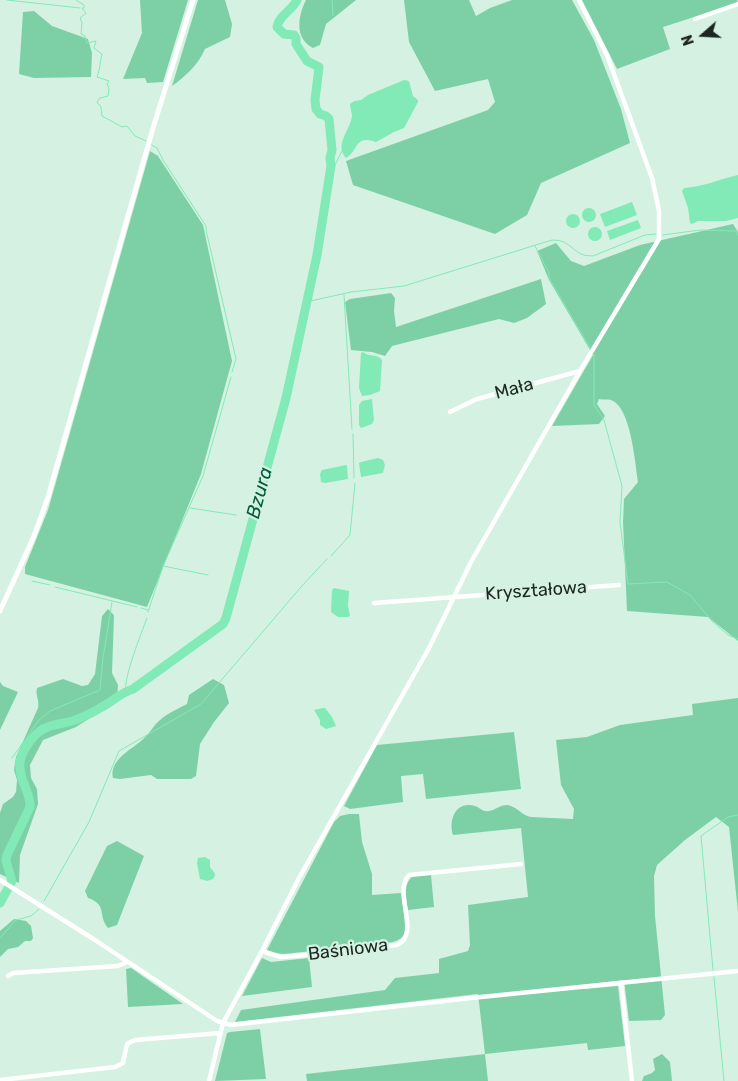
<!DOCTYPE html>
<meta charset="utf-8">
<style>
body{margin:0}
#map{position:relative;width:738px;height:1081px;overflow:hidden;background:#d5f1e1;font-family:Rubik,sans-serif}
canvas{display:block}
.north{position:absolute;left:678px;top:10px;width:50px;height:50px;-webkit-text-stroke:4px #d5f1e1;paint-order:stroke;rotate:251deg;font-size:14px;font-weight:700;line-height:20px;text-align:center;color:#1c2721}
.north::after{content:'';display:block;margin:auto;width:18px;height:22px;background:#1c2721;clip-path:polygon(50% 0,100% 100%,50% 72%,0 100%)}
</style>
<div id="map">
<canvas width="738" height="1081"></canvas>
<div class="north">N</div>
</div>
<script>
const c = document.querySelector('canvas').getContext('2d');
c.lineJoin = 'round';
function fill(path, color) { c.fillStyle = color; c.fill(path, 'evenodd'); }
function strokePath(path, color, width, dash) { c.strokeStyle = color; c.lineWidth = width; c.lineCap = dash ? 'butt' : 'round'; c.setLineDash(dash || []); c.stroke(path); }
function drawText(font, color, halo, rows, align = 'center') {
  c.font = font + ' Rubik,sans-serif'; c.lineWidth = 4.5; c.setLineDash([]); c.textBaseline = 'middle'; c.strokeStyle = halo; c.fillStyle = color; for (const [text, x, y, turn = 0] of rows) {
    c.save(); c.translate(x, y); c.rotate((+turn || 0) * Math.PI / 180); c.textAlign = isNaN(turn) ? turn : align; if (halo) c.strokeText(text, 0, 0); c.fillText(text, 0, 0); c.restore();
  }
}
const green = new Path2D(`
 M140,0h48l-25,82 -16,1 -2,-5 -22,1 19,-46z
 M198,0h27l7,24 -2,13 -25,12c-7,16 -19,27 -33,37z
 M306,0h50l-30,24 -6,21 -7,3c-19,-10 -15,-32 -7,-48z
 M404,0h65l7,16 14,-8 22,-8h60l22,40 27,69 9,34 -89,40 -14,32 -32,19 -142,-49 -7,-24 142,-51 7,-8 -7,-23 -53,12 -26,-49z
 M582,0h155l1,3 -75,24 7,22 -53,20z
 M34,11l18,15 36,13 4,14 -1,24 -57,1 -15,-4 4,-62z
 M150,151l8,5 45,69 29,136 -31,113 -54,133 -122,-33v-7l23,-57z
 M733,224l5,8v409l-30,-24 -81,-6 -4,-89 1,-23 14,-17c-3,-19 -7,-75 -27,-82 -3,-1 -9,0 -12,-1l-2,5 8,12 -6,8 -47,2 41,-71 -44,-75 -12,-29 19,-8 15,18 13,5 56,-21z
 M541,279l5,25 -19,14 -13,5 -15,-4 -107,27 -7,10 -13,-4 -21,-2 -6,-48 5,-3 41,-6 4,5 -1,13 2,16z
 M108,609l6,6 -2,58 6,12 -1,16 -41,26 -33,13 -13,25 1,13 6,11 1,15 -18,51 -1,28 -19,-9v-61l3,-9 10,-7 3,-5 1,-12 -3,-10 2,-13 22,-49c2,-7 -3,-13 -1,-20l26,-9 19,7 6,-1 7,-11 7,-58z
 M213,679l11,6 5,18 -15,19 -14,22 -4,32 -5,3h-34l-6,-4 -31,4 -7,-1c-4,-18 18,-28 29,-38 5,-4 9,-10 13,-15 9,-10 20,-15 32,-21l2,-9z
 M0,682l3,4 15,6 -18,38z
 M738,698v214l-9,-85 -13,-10 -31,23 -28,25 -3,11 1,40 10,99 -4,5 -32,1 -5,-41 -41,5 1,4 34,-3 7,60 -37,4 -1,-7 -102,11 3,27h-181l-1,-7 179,-20 -7,-60 -243,28 6,-12 144,-20 10,-12 44,-5v-14l29,-8 2,-6 -2,-40 60,-8 -7,-69 -68,7c-5,-15 3,-35 22,-29 6,2 7,6 14,5 6,-1 11,-6 18,-6 10,1 15,11 24,12 14,1 28,1 42,2l1,-10 -13,-24 -5,-45 31,-3 33,-12 73,-10 -1,-11z
 M514,732l7,57 -95,10 -3,-25 -22,2 2,26 -53,7 -6,-3 33,-61z
 M349,814h10l3,28 10,32v21l29,-2c1,9 7,37 2,43 -4,5 -10,6 -15,7l-104,11 -12,-1 -5,-3 67,-128 6,-6z
 M117,841l27,15 -27,69 -9,3c-11,-14 0,-23 -20,-30l-3,-7 22,-45z
 M415,875h16l3,32 -26,3c-2,-12 -6,-28 7,-35z
 M14,919l12,2 5,5 2,12 -2,3h-6l-7,6 -10,2 -8,8v-26z
 M262,958l9,4 38,-4 3,29 -70,9z
 M131,968l52,36 -55,3 -2,-38z
 M260,1029l6,50 -51,2 12,-48 3,-1z
 M662,1054l8,8 2,19h-30l2,-5 8,-3 3,-3 -2,-11z`);
const water = new Path2D(`
 M404,80l5,1 4,15 5,4v2l-14,26 -10,4 -18,10c-22,-8 -18,10 -30,16 -12,-14 4,-27 6,-42 0,-3 -2,-8 -2,-12l4,-3 7,-1 7,-5z
 M738,175v43l-12,3h-28l-6,3 -2,-1 -2,-15 -6,-17 2,-3c19,-1 36,-9 54,-13z
 M632,202l5,13 -32,12 -5,-13z
 M582 215a7 7 0 1 1 14 0a7 7 0 1 1-14 0Z
 M566 221a7 7 0 1 1 14 0a7 7 0 1 1-14 0Z
 M638,220l3,8 -31,12 -3,-9z
 M588 234a7 7 0 1 1 14 0a7 7 0 1 1-14 0Z
 M363,352c7,6 14,1 19,8l-2,31 -10,4 -8,1 -3,-8 2,-35z
 M372,399l2,21 -2,4 -11,4 -2,-3v-20l3,-4z
 M378,458l5,2 2,5 -2,8 -22,4 -2,-14 2,-1z
 M346,465l1,1 1,13 -23,4 -4,-1 -1,-8 2,-4z
 M334,588l15,3 -1,15 2,10 -2,1h-10l-7,-5 1,-22z
 M323,708h2l7,9 4,9 -10,3 -6,-4v-5l-6,-10z
 M205,857l5,3v7c2,4 8,6 3,12l-6,2 -7,-2 -3,-16 1,-5z`);
const stream = new Path2D(`
 M7,0l73,8
 M76,0l8,5v3h-2l4,5 -6,5 2,5 -1,11 4,2 2,7 9,-2 -2,7 8,6c-2,8 -2,15 -5,23l12,4 -2,3 2,5 -1,7 -8,2 -3,4 4,5 1,9 20,11 5,-1 8,10 11,5
 M332,0l1,16
 M152,145l5,3 6,12 43,66v4l30,129 -4,13
 M331,166l4,-1 7,-14
 M663,235l37,-5 36,1 2,5
 M535,246l14,27v5l41,70
 M344,295l8,134
 M306,302l45,-10 53,-6 148,-46c21,-1 20,17 41,16l52,-21 11,-1
 M594,354v51l10,15 18,66 -2,36 8,62 39,-2 23,13 22,26 16,14 10,4
 M353,434l1,44
 M190,508l46,7
 M331,556l19,-21 5,-52
 M163,566l45,9
 M32,581l18,4
 M55,587l82,20
 M141,608l7,2
 M148,612l15,-46 40,-90 28,-99
 M126,691c-4,-9 16,-60 21,-73
 M12,758l27,-38 11,-9 50,-21 3,-32 9,-56
 M44,901l45,-79 30,-71 82,-47 100,-117 26,-28
 M0,938l16,-18 15,-4 8,-7
 M713,970l-12,-134 27,-19 10,-2
 M714,977l10,104`);
const river = new Path2D(`
 M0,903l12,-22 -6,-20 1,-6 23,-48c1,-15 -12,-28 -10,-44 1,-11 11,-25 20,-32 9,-7 22,-7 32,-10 9,-3 20,-8 28,-13 12,-6 20,-15 33,-19l90,-65 3,-6 60,-220 31,-143 14,-89 -1,-8 2,-8 -3,-31 -3,-3 -6,-2 -4,-5 -1,-9 4,-33 -12,-6 -11,-17v-6l-2,-3 -10,-1 -7,-7c2,-12 15,-16 20,-27`);
const minor = new Path2D(`
 M695,19l43,-15
 M450,412l27,-13 103,-28
 M374,603l245,-18
 M0,880l95,60 113,75 9,6 14,4 240,-27 267,-27
 M262,951l19,6 38,-3 78,-9c25,-11 -5,-53 12,-70l112,-11
 M8,976l5,-3 105,-7 9,-4
 M621,983l11,98
 M0,1080l115,-13 8,-4 4,-19 8,-4 86,-7
 M209,1081l14,-58 39,-72 37,-73 130,-230 42,-86 109,-191 79,-132v-28l-7,-33 -45,-123 -28,-55`);
const tertiary = new Path2D(`
 M0,611l34,-75 14,-39 105,-369 40,-128`);
const streetNames = [
 ["Mała",514,389,-15],
 ["Kryształowa",536,591,-4],
 ["Baśniowa",348,950,-7]
];
const waterNames = [
 ["Bzura",260,493,-75]
];
fill(green, '#7dd0a6');
fill(water, '#81eab6');
strokePath(stream, '#81eab6', 1);
strokePath(river, '#81eab6', 9);
strokePath(minor, '#fff', 4.5);
strokePath(tertiary, '#fff', 5);
drawText('18px', '#1c2721', '#d5f1e1', streetNames);
drawText('italic 19px', '#035b3b', '#d5f1e1', waterNames);
</script>
